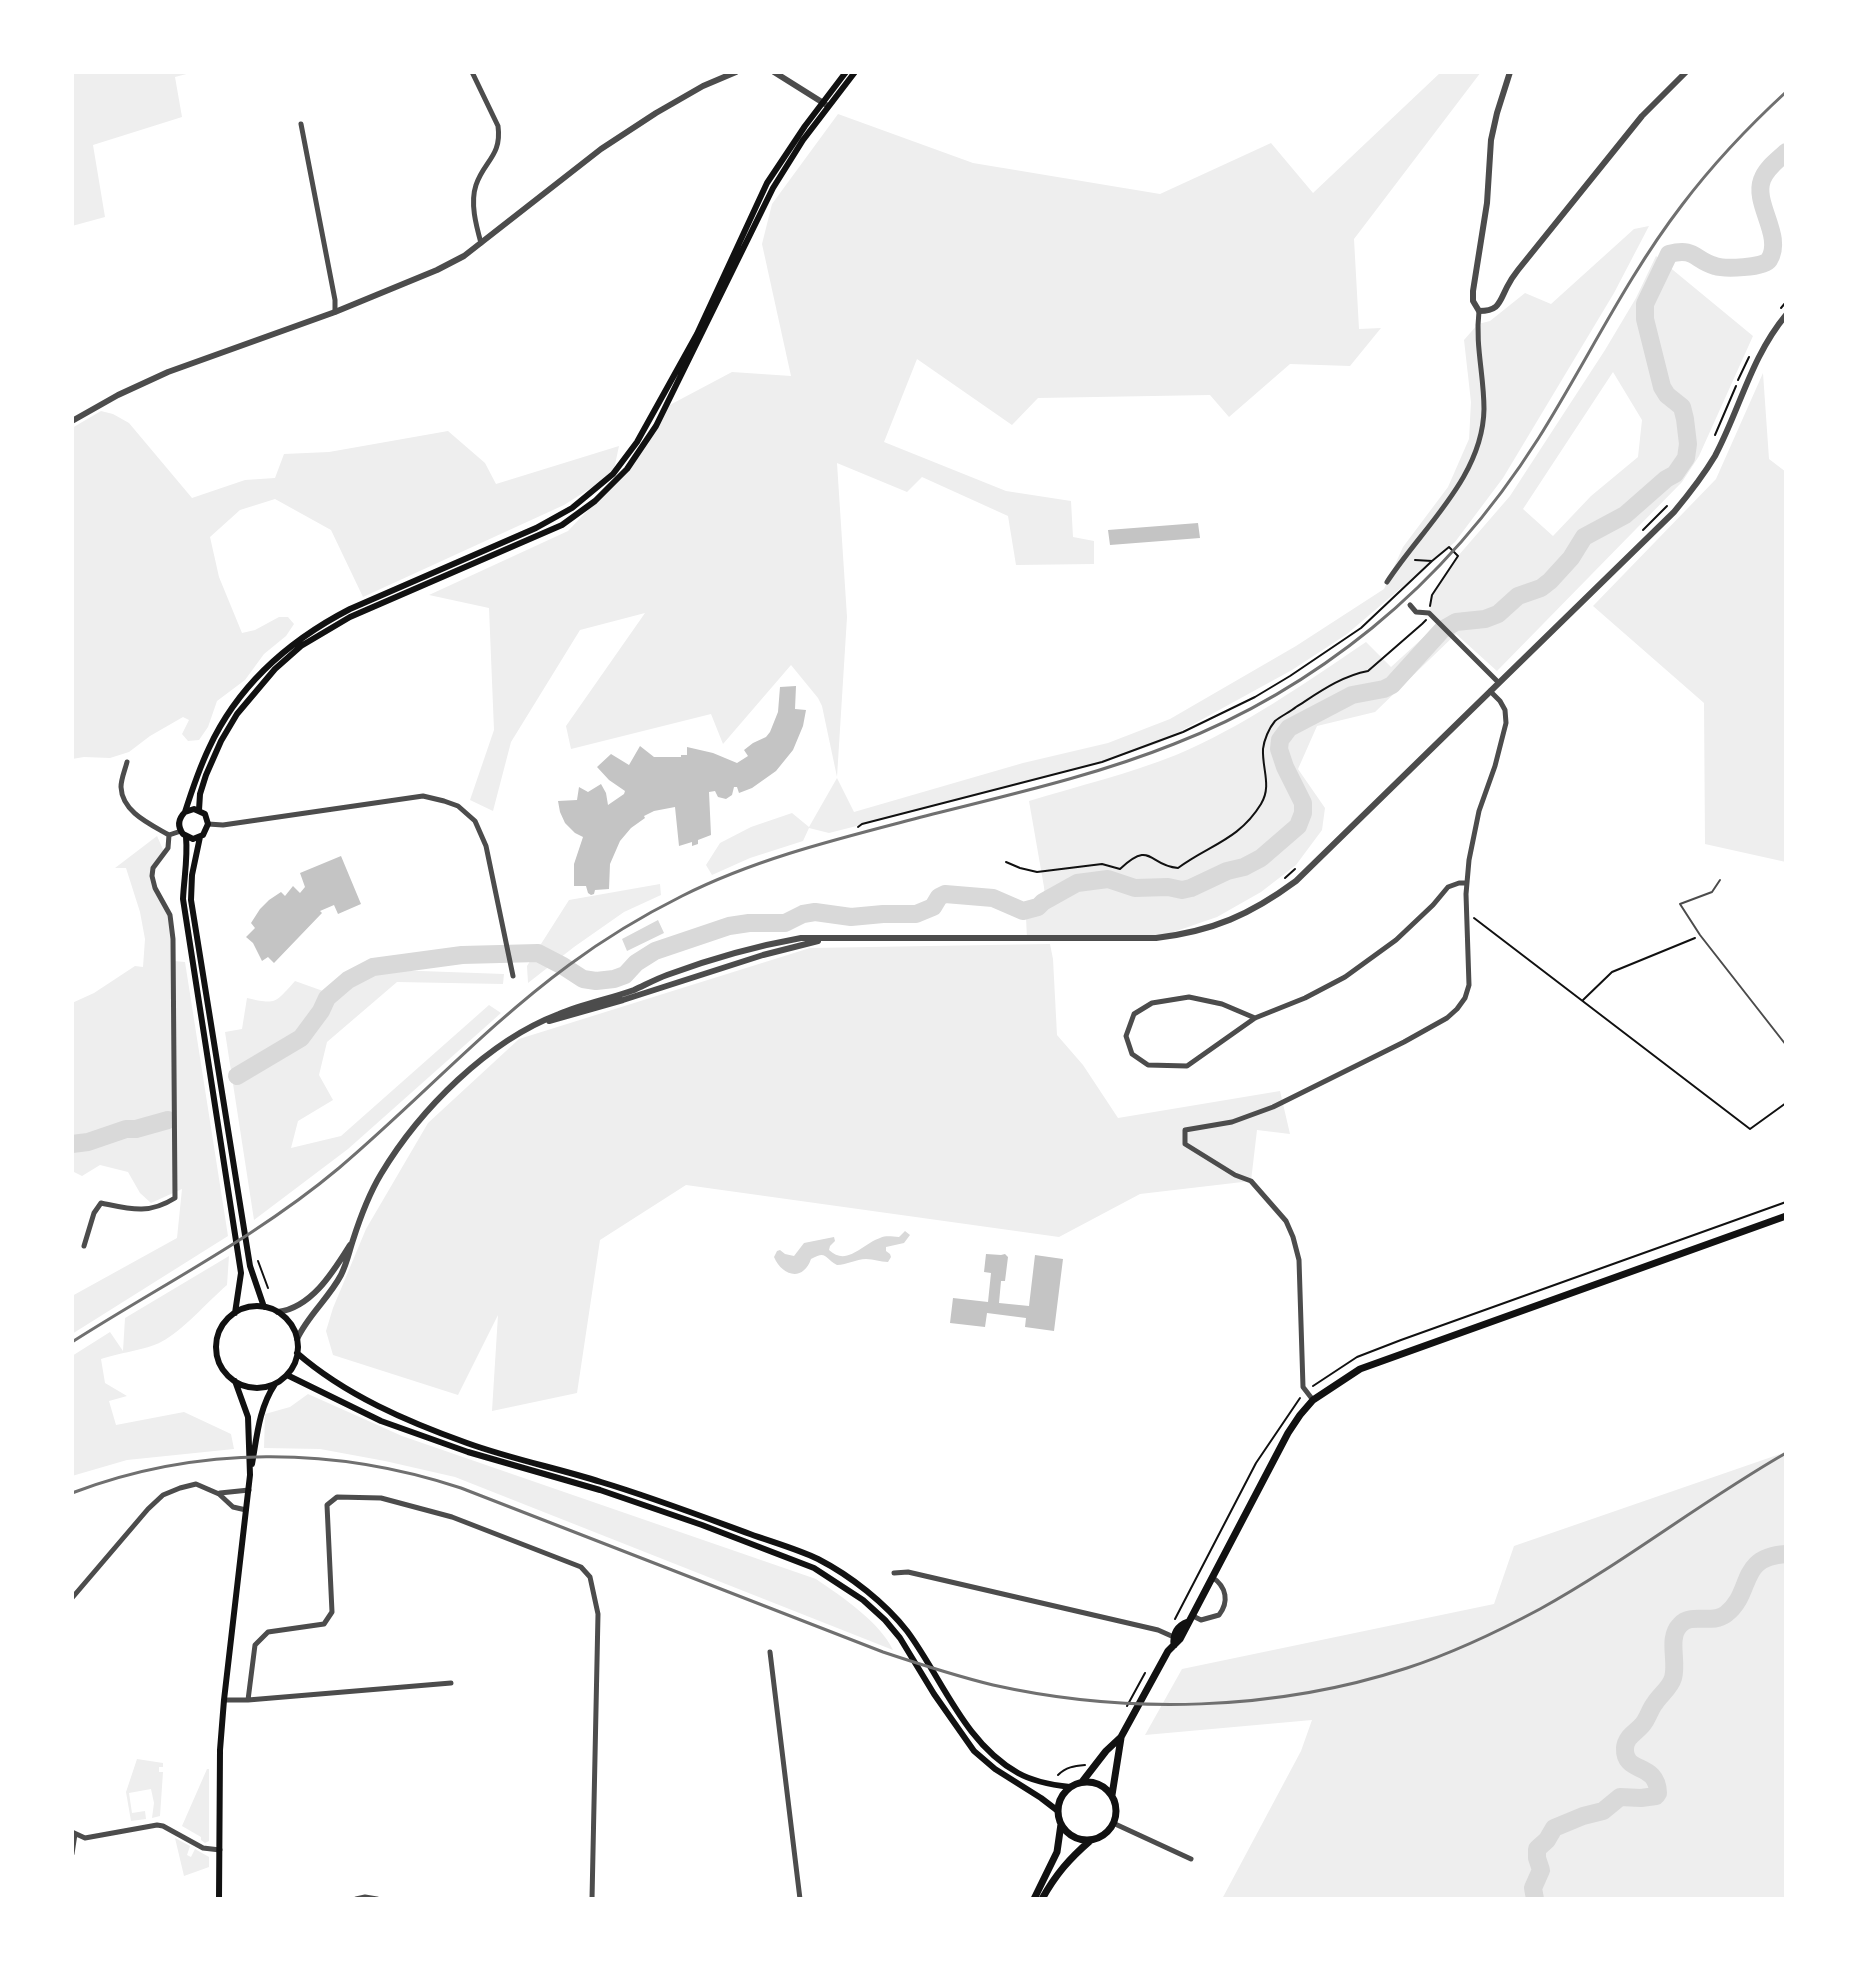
<!DOCTYPE html>
<style>
body{margin:0}
#map{position:relative;width:1858px;height:1971px;overflow:hidden;background:#fff;font-family:"Work Sans",sans-serif}
canvas{display:block}
.frame{position:absolute;inset:0;border:74px solid #fff;pointer-events:none}
</style>
<div id="map">
<canvas width="1858" height="1971"></canvas>
<div class="frame"></div>
</div>
<script>
const c = document.querySelector('canvas').getContext('2d');
c.lineJoin = 'round';
function fill(path, color) { c.fillStyle = color; c.fill(path, 'evenodd'); }
function strokePath(path, color, width, dash) { c.strokeStyle = color; c.lineWidth = width; c.lineCap = dash ? 'butt' : 'round'; c.setLineDash(dash || []); c.stroke(path); }
const green = new Path2D(`
 M72,72h122l-19,5 7,40 -89,28 12,72 -33,9z
 M1441,72h40l-127,167 5,90 22,-1 -31,38 -60,-2 -61,53 -19,-22 -172,3 -26,27 -95,-66 -33,83 122,49 65,10 2,36 21,4v23l-78,1 -8,-49 -86,-39 -15,15 -70,-29 10,154 -10,160 -15,-71 -4,-8 -27,-33 -68,79 -12,-30 -140,35 -5,-23 79,-113 -65,17 -69,112 -18,69 -23,-11 24,-70 -5,-122 -60,-13 139,-64 59,-62 39,-62 66,-35 59,4 -29,-132 10,-40 66,-90 135,49 187,31 111,-51 42,50z
 M1649,226l-35,67 -111,185 -48,64 -108,92 -55,36 -133,73 -57,19 -84,23 -189,48 -20,-5 -6,13 -53,17 -38,17 -6,-10 14,-22 31,-16 41,-14 17,14 28,-49 17,34 169,-49 85,-20 62,-24 126,-73 88,-57 19,-42 45,-60 21,-48 2,-37 -7,-62 14,-16 12,-3 35,-28 26,11 83,-75z
 M1656,256l97,80 -54,120 -17,26 -185,189 -41,-37 -81,78 -58,14 -19,43 27,39 -3,22 -26,35 -35,27 -44,25 -61,21 -129,1 -1,-22 20,-9 -2,-21 -15,-86c49,-15 100,-27 147,-46 65,-27 131,-73 190,-113l25,25 46,-42 -8,-12 3,-18 26,-39 52,-60 95,-146 31,-52zM1613,372l29,48 -4,37 -47,39 -38,40 -30,-27z
 M1763,373l6,86 17,13v390l-81,-18 -1,-141 -111,-97 123,-127z
 M101,411l12,3 16,9 63,75 53,-18 30,-2 9,-24 45,-2 119,-21 37,32 11,21 123,-38 -6,28 -49,31 -201,92 -32,-67 -56,-31 -35,11 -30,27 9,40 23,56 13,-3 24,-13h9l6,7 -8,12 -22,18 -19,26 -28,21 -9,26 -9,13 -11,1 -6,-7 7,-14 -6,-3 -33,19 -21,16 -19,6 -26,-1 -12,2v-331z
 M157,836l8,18 -12,14 -1,8 18,39 4,46 11,1 43,274 -156,98v-38l105,-58 5,-49 -31,14 -11,-10 -12,-21 -28,-7 -18,11 -10,-5v-168l22,-10 41,-27 8,1 2,-28 -5,-27 -14,-44h-11z
 M660,884l1,11 -37,17 -50,35 -46,36 -1,-17 42,-66z
 M1050,944l3,15 4,76 26,30 35,53 162,-27 10,43 -33,-4 -6,51 -111,13 -81,43 -373,-52 -86,55 -23,153 -85,18 6,-96 -40,80 -125,-40 -7,-24 7,-23 33,-79 62,-106 91,-84 291,-91z
 M375,959l18,11 111,4 -1,10 -106,-2 -70,60 -8,33 14,25 -35,21 -7,27 50,-12 148,-131 12,8 -153,136 -94,71 -29,-188 17,-3 5,-31c30,7 28,5 48,-17l28,10 11,-9z
 M229,1256l-2,29c-20,17 -44,46 -66,57 -15,8 -43,11 -60,17l4,24 22,13 -18,5 7,24 68,-13 47,22 3,15 -107,11 -55,16v-120l38,-24 13,19 2,-33z
 M308,1394l94,42 414,143c26,18 63,42 77,71l-438,-173 -70,-16 -65,-12 -56,-1 1,-34 25,-7z
 M1786,1452v447h-564l79,-148 11,-31 -167,15 37,-66 312,-65 20,-58z
 M137,1759l26,4v4h-4v5h4l-3,44 -8,2 2,-15 -3,-14 -22,4 3,20 13,-2 1,8 -15,2 -5,-29z
 M207,1769h2v72l-4,2 -4,-3v-3l-19,-11z
 M175,1838l15,8 -3,9 4,2 4,-8 14,8v10l-25,9z`);
const water = new Path2D(`
 M658,920l6,13 -37,18 -5,-12z
 M905,1231l5,4 -6,8 -18,4v4l4,3 1,3 -3,5c-8,0 -14,-3 -22,-3 -10,0 -19,6 -29,6 -13,-7 -10,-15 -26,-6 -8,23 -29,17 -37,-2l3,-6 3,-1 5,4 9,2 10,-13 30,-6 1,4 -5,5 -1,4c18,17 33,-6 51,-12 7,-3 12,-1 19,-1z`);
const river = new Path2D(`
 M237,1076l64,-38 20,-27 6,-13 21,-18 25,-13 89,-12 76,-2 25,13 20,13 13,2 18,-2 11,-4 11,-12 19,-12 74,-25 20,-3h36l18,-9 12,-2 36,5 32,-3h33l17,-7 6,-10 6,-3 48,4 30,13 15,-4 5,-5 34,-19 31,-4 27,9 33,-1 14,3 9,-2 36,-17 17,-4 17,-9 37,-32 5,-13v-10l-18,-36 -6,-18 1,-9 9,-12 63,-33 32,-6 8,-4 50,-55 14,-8 29,-3 13,-5 20,-18 23,-8 9,-7 21,-23 13,-21 41,-22 41,-36 9,-5 11,-16 2,-14 -3,-25 -3,-12 -15,-12 -5,-8 -17,-68v-15l24,-50c26,-7 25,6 46,12 9,3 49,2 54,-6 15,-24 -16,-56 -7,-80 4,-12 15,-19 24,-28
 M72,1144l16,-2 38,-13h10l32,-9
 M1535,1899l-2,-11 8,-18 -4,-12v-9l10,-9 7,-12 29,-12 20,-5 17,-14 21,1 15,-2 2,-3c-1,-32 -34,-18 -33,-45 1,-12 11,-15 18,-24 5,-6 7,-15 12,-21 6,-9 15,-15 18,-25 5,-16 -6,-40 7,-53 11,-13 32,0 46,-11 28,-22 11,-57 60,-60`);
const building = new Path2D(`
 M1198,523l2,15 -90,7 -2,-15z
 M796,686l-1,23 11,1 -3,16 -10,24 -17,21 -24,17 -13,5 -2,-6h-3l-2,8 -6,4 -8,-2 -3,-6 -6,1 2,43 -13,5v4l-6,2v-4l-13,4 -4,-39 -21,4 -10,5 1,2 -14,10 -11,13 -10,23 -1,25 -14,1 -1,4 -3,1 -3,-2 -2,-7h-12v-22l9,-27 -8,-4 -10,-10 -5,-11 -2,-11 19,-1 2,-13 9,5 13,-8 5,9 2,12 16,-11 1,-3 -16,-11 -12,-13 14,-13 18,11 11,-19 14,11h27v-2h6v-8l26,6 24,10 11,-7 -4,-6 9,-7 13,-6 4,-5 8,-20 2,-25z
 M341,856l20,48 -23,10 -4,-9 -14,6 2,2 -48,50 -6,-6 -6,4 -9,-18 -7,-6 9,-9 -4,-5 9,-14 9,-9 12,-8 4,4 8,-10 7,7 5,-6 -5,-14z
 M986,1254l15,1 4,-1 3,3 -3,24h-4l-2,22 30,3 6,-51 28,4 -9,72 -29,-4 1,-9 -39,-5 -2,14 -35,-4 3,-25 35,4 3,-29 -7,-1z`);
const path = new Path2D(`
 M1781,308l5,-6
 M1738,380l11,-23
 M1715,435l21,-49
 M1643,530l24,-24
 M1415,560l17,1 17,-14 9,9 -26,39 -2,11
 M858,827l4,-3 240,-62 81,-30 72,-35 35,-21 71,-48 71,-67
 M1006,862l14,6 17,4 65,-8 18,5c32,-30 28,-3 58,-1 31,-23 61,-28 83,-64 11,-18 1,-35 2,-55 1,-9 6,-21 12,-28 6,-5 15,-9 21,-14 22,-14 45,-31 72,-36l54,-47 4,-4
 M1285,878l10,-9
 M1474,918l276,211 36,-26
 M1583,1000l29,-28 83,-34
 M258,1261l10,27
 M1313,1386l44,-29 44,-17 385,-138
 M1175,1619l81,-156 44,-65
 M1127,1706l18,-33
 M1058,1775c8,-8 16,-9 27,-10`);
const service = new Path2D(`
 M1720,880l-8,12 -32,12 20,31 86,110`);
const minor = new Path2D(`
 M472,72l26,54c4,30 -14,35 -22,59 -6,18 0,40 5,58
 M301,124l34,176v12
 M1387,582c35,-54 96,-105 97,-173 0,-34 -9,-64 -5,-98
 M1410,605l6,7 13,1 70,70
 M127,762c-2,8 -6,17 -6,25 1,25 29,37 48,48l12,-4
 M208,824l15,1 200,-29 21,5 14,5 17,15 11,25 27,130
 M1255,1018l-33,-14 -33,-7 -37,6 -18,11 -8,22 6,18 16,11 39,1 68,-48 50,-20 40,-21 51,-37 37,-35 15,-18 11,-4h7
 M84,1246l10,-33 7,-10c29,6 47,12 74,-5l-2,-259 -3,-24 -15,-27 -3,-12 1,-8 15,-20 1,-13
 M1313,1400l-10,-13 -4,-127 -6,-23 -7,-16 -35,-40 -16,-6 -50,-31v-14l47,-8 41,-15 131,-65 43,-24 10,-9 8,-11 4,-13 -3,-91 3,-34 10,-49 16,-45 11,-43 -1,-13 -5,-9 -10,-10
 M220,1493l29,-3
 M894,1573l14,-1 250,58 18,8
 M72,1598l76,-89 15,-14 17,-7 16,-4 23,10 14,13 13,3
 M1193,1616l8,4 18,-5c10,-13 8,-28 -7,-38
 M770,1652l30,247
 M224,1700h24l203,-17
 M248,1700l7,-55 13,-13 56,-8 8,-12 -5,-107 10,-8 44,1 71,19 129,50 9,10 8,37 -6,285
 M1113,1823l78,36
 M72,1832l13,6 72,-13 6,1 40,22 17,2
 M72,1854l3,-20
 M356,1899l9,-2 12,2`);
const tertiary = new Path2D(`
 M774,72l51,32
 M1510,72l-13,41 -6,27 -4,63 -14,88v10l6,10c20,0 20,-8 28,-24 3,-6 7,-12 11,-17l124,-154 44,-44
 M72,421l46,-26 50,-23 167,-60 102,-42 27,-14 137,-107 55,-36 47,-27 33,-14
 M549,1021l74,-21 140,-45 55,-14
 M278,1312c34,-5 55,-40 72,-67
 M297,1339c11,-24 32,-41 44,-64 6,-12 8,-23 12,-35 7,-22 16,-46 28,-66 39,-65 107,-133 178,-160 24,-10 50,-15 75,-24 11,-5 22,-11 33,-15 43,-16 89,-29 134,-37h355c57,-7 94,-23 140,-57l378,-369c15,-18 29,-36 41,-56 25,-47 36,-99 71,-141`);
const secondary = new Path2D(`
 M199,810l1,-16 6,-19 15,-34 16,-27 38,-45 26,-23 49,-29 212,-92 33,-24 32,-32 29,-43 117,-238 30,-48 52,-68
 M185,812l9,-3 11,5 3,10 -5,11 -10,4 -10,-5c-6,-8 -5,-15 2,-22 7,-22 14,-43 24,-64 29,-63 81,-108 141,-139l186,-81 36,-20 41,-34 24,-32 60,-108 70,-151 38,-57 41,-54
 M186,837c2,21 -2,41 -3,62l58,374 -6,40
 M200,837l-8,38 -1,25 59,366 14,41
 M216 1347a41 41 0 1 1 82 0a41 41 0 1 1-82 0Z
 M297,1353c48,42 111,69 170,90 44,16 90,25 134,39 50,15 100,34 149,52 22,8 47,15 68,25 33,17 67,44 89,72 35,47 57,112 111,142 16,9 34,12 52,14
 M287,1375l94,46 87,31 132,38 102,35 112,43 49,32 22,20 15,18 34,56 40,57 21,18 46,29 17,13
 M252,1464c5,-28 7,-56 23,-80
 M219,1899l1,-149 4,-50 26,-225 -2,-58 -13,-36`);
const primary = new Path2D(`
 M1174,1645c-1,-12 3,-19 14,-23
 M1082,1782l24,-31 15,-14 47,-86 12,-12 108,-206 12,-18 13,-15 47,-31 426,-153
 M1058 1811a29 29 0 1 1 58 0a29 29 0 1 1-58 0Z
 M1112,1795l9,-57
 M1034,1899l23,-47 4,-28
 M1042,1899c14,-25 27,-40 49,-59`);
const rail = new Path2D(`
 M72,1342c89,-57 185,-105 267,-174 78,-66 147,-142 230,-203 35,-26 73,-49 113,-69 71,-36 151,-56 228,-76 89,-23 179,-42 264,-76 72,-28 139,-68 198,-116 65,-53 121,-118 166,-189 49,-78 88,-161 144,-234 31,-41 66,-78 104,-113
 M72,1493c126,-48 262,-47 389,-5l422,164c36,12 73,24 110,33 134,30 283,26 414,-17 46,-15 90,-36 133,-59 85,-47 162,-108 246,-156`);
fill(green, '#eee');
fill(water, '#d9d9d9');
strokePath(river, '#d9d9d9', 18);
fill(building, '#c4c4c4');
strokePath(path, '#111', 2);
strokePath(service, '#4c4c4c', 2);
strokePath(minor, '#4c4c4c', 5);
strokePath(tertiary, '#4c4c4c', 6);
strokePath(secondary, '#111', 6);
strokePath(primary, '#111', 7);
strokePath(rail, '#707070', 3);
</script>
